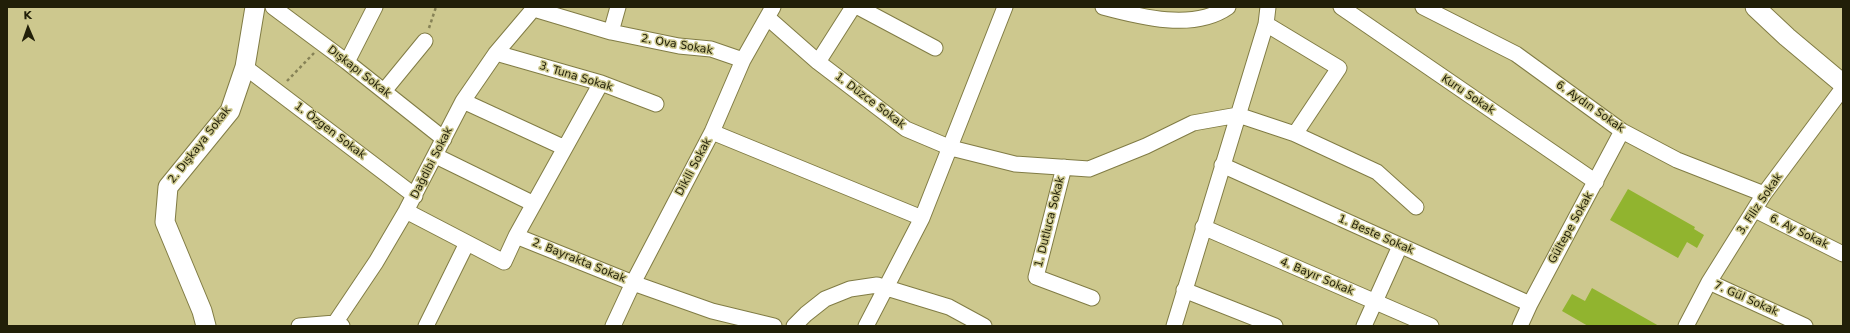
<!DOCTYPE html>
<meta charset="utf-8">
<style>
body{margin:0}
#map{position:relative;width:1850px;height:333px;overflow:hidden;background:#cdc88e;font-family:"DejaVu Sans",sans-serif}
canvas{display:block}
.frame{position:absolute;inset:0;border:8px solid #211f08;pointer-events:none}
.north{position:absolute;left:8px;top:8px;width:40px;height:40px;-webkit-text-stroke:3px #cdc88e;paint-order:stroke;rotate:358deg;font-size:11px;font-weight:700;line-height:16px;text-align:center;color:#211f08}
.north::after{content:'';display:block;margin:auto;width:14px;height:18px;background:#211f08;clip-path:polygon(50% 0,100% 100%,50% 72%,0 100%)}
</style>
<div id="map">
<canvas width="1850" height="333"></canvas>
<div class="frame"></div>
<div class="north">K</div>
</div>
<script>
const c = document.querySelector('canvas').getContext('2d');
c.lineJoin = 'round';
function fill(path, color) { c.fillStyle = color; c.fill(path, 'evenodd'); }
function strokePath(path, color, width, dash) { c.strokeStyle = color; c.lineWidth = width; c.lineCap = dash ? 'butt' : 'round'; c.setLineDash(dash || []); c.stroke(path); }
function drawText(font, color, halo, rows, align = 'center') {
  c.font = font + ' "DejaVu Sans",sans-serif'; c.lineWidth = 3; c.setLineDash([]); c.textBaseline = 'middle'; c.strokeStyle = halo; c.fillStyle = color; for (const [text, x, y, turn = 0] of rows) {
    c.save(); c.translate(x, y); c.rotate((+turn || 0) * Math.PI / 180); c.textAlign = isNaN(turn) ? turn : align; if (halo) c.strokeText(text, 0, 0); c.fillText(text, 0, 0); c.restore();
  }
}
const building = new Path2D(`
 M1628,189l67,38 -1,2 10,6 -7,13 -10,-6 -9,16 -68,-38z
 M1592,288l67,38h-71l-26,-15 10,-17 13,7z`);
const path = new Path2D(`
 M429,28l7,-21
 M287,81l27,-28`);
const minor = new Path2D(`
 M273,7l74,55 97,77
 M858,7l77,41
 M1103,7c37,10 91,24 125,0
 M1341,7l255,175
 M1423,7l93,47 106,77 55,29 87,34
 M534,9l77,23 68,14 32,3 32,11
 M768,18l50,44 88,67 45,19 64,16 74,5 57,-23 47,-23 45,-8 57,19 44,-66 -73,-44
 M611,32l7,-25
 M496,53l105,30 55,21
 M347,62l28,-55
 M818,62l35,-55
 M245,67l170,129
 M384,91l41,-50
 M463,101l102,47
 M712,132l210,86
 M1295,134l82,38 39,35
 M436,156l98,48
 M1222,165l308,139
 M1064,167l-28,110 56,21
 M1755,210l88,44
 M406,211l98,51 12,-26 117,47 79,28 62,15
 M1203,227l228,99
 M516,236l85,-153
 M1709,282l96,44
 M1184,290l91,36
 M335,323l41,-61 30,-51 57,-110 33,-48 39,-46
 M299,326l36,-3 7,3
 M426,326l41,-83
 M613,326l20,-43 79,-151 31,-72 30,-53
 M794,326l12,-12 19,-15 25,-10 27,-4 72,22 35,19
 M866,326l56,-108 83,-211
 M1174,326l92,-302 2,-17
 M1364,326l36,-80
 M1520,326l10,-22 92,-173
 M1686,326l23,-44 55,-88 79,-106`);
const tertiary = new Path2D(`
 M1755,7l32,30 56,47
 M206,326l-4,-15 -37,-89 3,-35 62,-76 15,-44 10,-60`);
const streetNames = [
 ["2. Ova Sokak",677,45,10],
 ["Dışkapı Sokak",359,72,38],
 ["3. Tuna Sokak",576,77,17],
 ["Kuru Sokak",1468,95,34],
 ["1. Düzce Sokak",870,101,37],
 ["6. Aydın Sokak",1590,107,35],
 ["1. Özgen Sokak",330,131,37],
 ["2. Dışkaya Sokak",200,145,-52],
 ["Dağdibi Sokak",432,163,-63],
 ["Dikili Sokak",694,167,-62],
 ["3. Filiz Sokak",1760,204,-56],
 ["1. Dutluca Sokak",1050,222,-76],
 ["Gültepe Sokak",1571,228,-61],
 ["6. Ay Sokak",1799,232,26],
 ["1. Beste Sokak",1376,235,24],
 ["2. Bayrakta Sokak",579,261,22],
 ["4. Bayır Sokak",1317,277,23],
 ["7. Gül Sokak",1746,299,24]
];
fill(building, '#91b42f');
strokePath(minor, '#817c45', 17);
strokePath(tertiary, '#817c45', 21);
strokePath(path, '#868256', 2.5, [3, 3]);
strokePath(minor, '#fff', 15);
strokePath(tertiary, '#fff', 19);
drawText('11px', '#211f08', '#cdc88e', streetNames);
</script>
